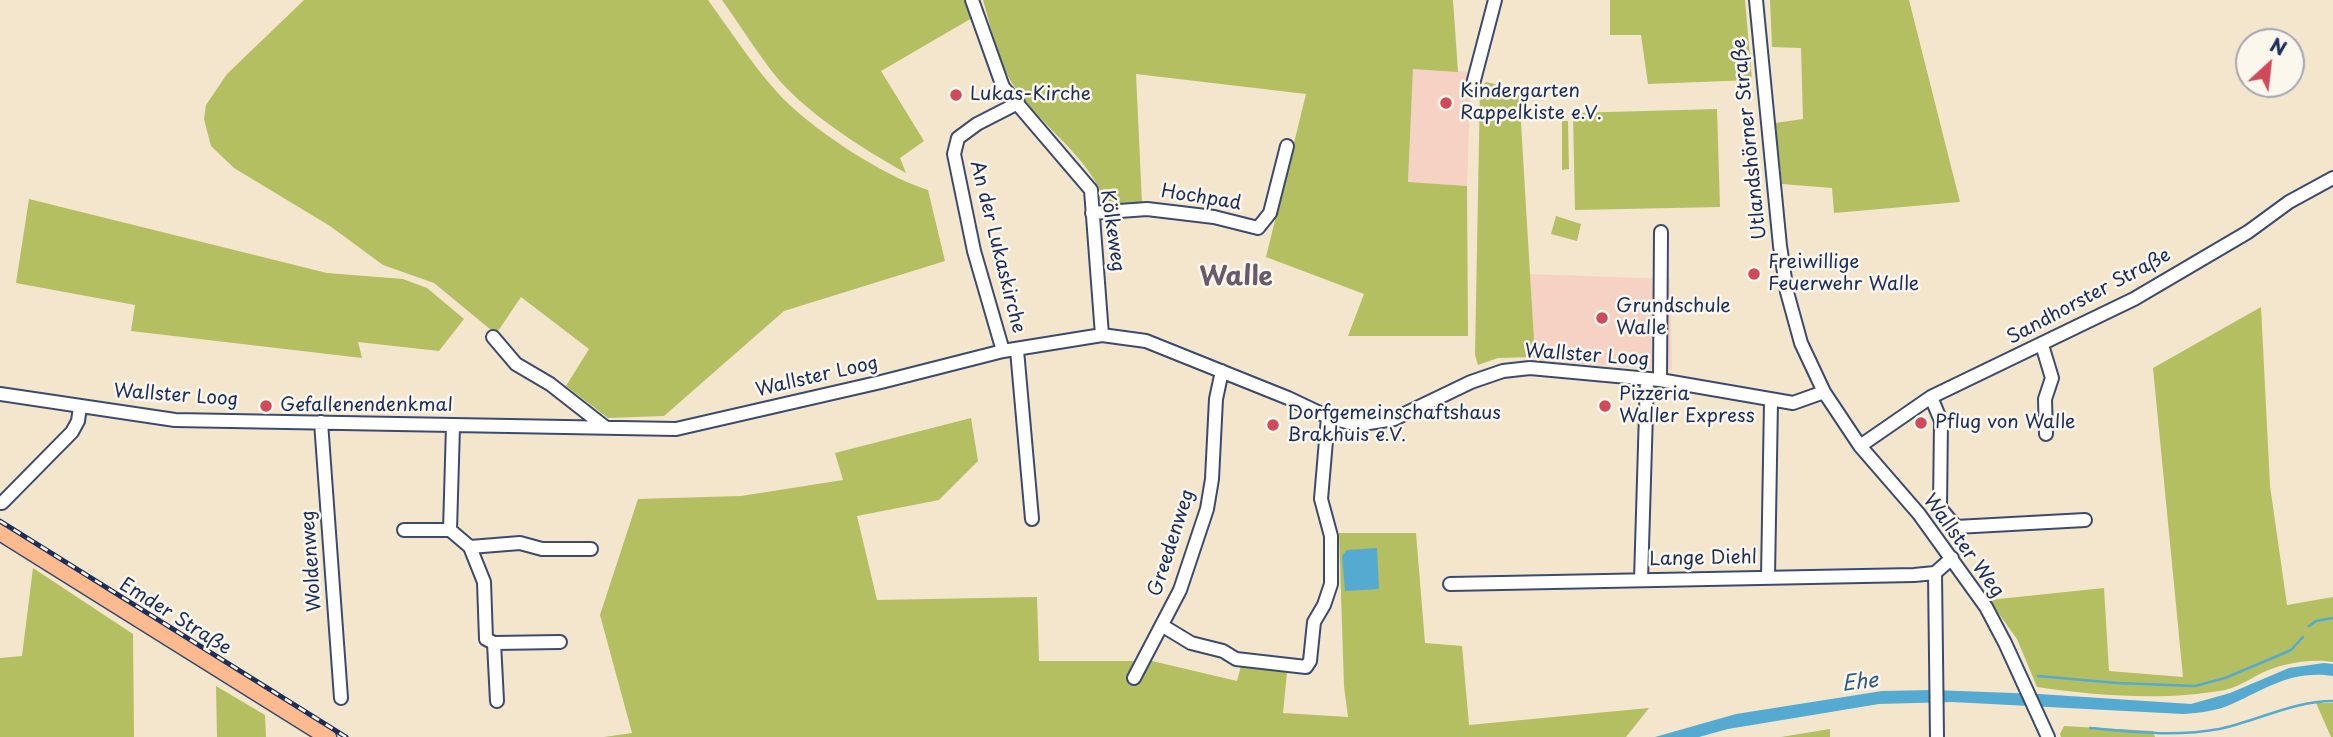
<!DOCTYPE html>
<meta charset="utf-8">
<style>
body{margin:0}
#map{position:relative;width:2333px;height:737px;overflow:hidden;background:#f3e6cd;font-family:"Playpen Sans",sans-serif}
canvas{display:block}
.north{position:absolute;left:2235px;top:28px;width:70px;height:70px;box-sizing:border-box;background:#fbf7ec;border:2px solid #a1a7b3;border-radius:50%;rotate:27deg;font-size:19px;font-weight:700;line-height:28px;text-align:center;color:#1b2f5e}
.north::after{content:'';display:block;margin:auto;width:24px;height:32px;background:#d1495b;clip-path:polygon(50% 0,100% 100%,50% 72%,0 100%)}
</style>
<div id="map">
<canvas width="2333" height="737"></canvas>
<div class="north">N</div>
</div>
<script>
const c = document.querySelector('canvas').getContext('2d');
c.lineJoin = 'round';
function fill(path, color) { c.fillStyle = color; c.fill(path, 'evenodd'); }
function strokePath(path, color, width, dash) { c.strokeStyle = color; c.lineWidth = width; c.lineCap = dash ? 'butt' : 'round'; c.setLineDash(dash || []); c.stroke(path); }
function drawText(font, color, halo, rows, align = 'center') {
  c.font = font + ' "Playpen Sans",sans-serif'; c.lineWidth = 5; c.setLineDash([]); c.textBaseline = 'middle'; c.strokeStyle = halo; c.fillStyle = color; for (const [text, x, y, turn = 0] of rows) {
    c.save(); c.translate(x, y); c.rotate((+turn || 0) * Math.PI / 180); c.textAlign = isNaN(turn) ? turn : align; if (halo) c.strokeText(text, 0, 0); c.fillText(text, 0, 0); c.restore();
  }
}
const built = new Path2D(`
 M1413,68l58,4 -4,114 -59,-3z
 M1530,274l140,5 2,91 -137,-9z`);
const green = new Path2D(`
 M304,0h404c22,30 43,63 68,91 32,36 105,84 152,99l17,71 -161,50 -120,105 -56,2 -42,-32 23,-37 -68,-52 -25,37 -62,-51 -51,-18 -53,-39 -96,-58 -23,-22 -7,-27 2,-14 21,-31z
 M722,0h243l7,18 -91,53 43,70 -24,17 6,15c-43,-24 -95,-57 -127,-93 -21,-25 -38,-54 -57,-80z
 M983,0h470l5,72 -45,-3 -5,113 59,4 1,150h-120l16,-42 -98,-37 40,-163 -170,-20 6,129 -32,3 -5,-3c-13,-46 -73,-83 -96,-125 -12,-22 -19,-54 -26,-78z
 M1610,0h135l7,80 -104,4 -7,-49h-31z
 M1770,0h139l51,202 -126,11 -2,-25 -50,-4 -7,-61 28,-4 -2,-71 -29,-1z
 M1486,82l33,8 16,267 -37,1 -20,7 -3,-10 5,-267z
 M1717,109l3,98 -145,3 -2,-97z
 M1562,121h6l1,48 -7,1z
 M29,199l298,74 76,6 24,9 37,31 -25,32 -81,-9 4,16 -231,-27 4,-26 -119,-22z
 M1556,216l25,8 -4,17 -26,-7z
 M2261,307l9,179 17,119 46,-8v65c-18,-3 -41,0 -59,6 -17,5 -31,18 -49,22 -61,11 -126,6 -188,-3l-20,-48 -28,-39 115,-12 5,83 74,6 -30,-309z
 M971,418l7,43 -39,39 -82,16 20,84 160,-3 2,64h113l85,20 4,-15 46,6 -4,41 65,4 -4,-31 -5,-153h77l9,110 37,3 7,79 180,-17 -23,29h-1022l28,-4 -32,-118 38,-116 103,-3 102,-16 -8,-27z
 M33,568l100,66 1,103h-134v-79l22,-2z
 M216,686l49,29 1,22h-49z
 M2316,703h17v34h-2z
 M2064,726l89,5 2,6h-94l-1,-3z
 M1830,729v8h-49z`);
const water = new Path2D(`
 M1377,548l2,41 -34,2 -3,-35 5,-6z
 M2324,663l9,1v12c-42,-6 -65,12 -101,28 -16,7 -32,9 -49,10l-231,-12 -73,2 -151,25 -29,8h-44l81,-23 146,-23 51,-1 106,4 152,10 39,-11 59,-25z`);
const stream = new Path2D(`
 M2309,626l7,-5 17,-3
 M2038,676l79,7 78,3 30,-8 50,-21 16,-7 12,-13
 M2090,728c43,4 86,9 129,1 38,-8 74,-28 114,-28`);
const minor = new Path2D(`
 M972,0l31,87 88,103 11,145
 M1756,0l24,246 7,46 14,51 23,49 36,54 59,68 67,93 19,36 43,94
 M1473,84l22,-84
 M1092,213l55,-4 67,8 44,11 12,-15 17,-67
 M493,337l23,27 34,20 55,43
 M2042,345l10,33 -7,21 1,35
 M1017,350l15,169
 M1003,351l-29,-100 -20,-97 4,-16 19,-14 41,-21
 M1660,380l1,-148
 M0,394l175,26 501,9 205,-47 122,-31 99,-16 44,6 142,57 40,19 22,6h19l25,-4 77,-37 32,-11 27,-3 130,12 133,23 31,-11
 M1931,397l10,24 -1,87 16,19 129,-7
 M321,422l20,276
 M453,426l-3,104 20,17 14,35 2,57 8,4 3,58
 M1860,446l71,-49 203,-98 114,-67 41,-30 44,-24
 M2,503l70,-71 6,-11 2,-14
 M404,530h46
 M470,547l50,-4 22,6h49
 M1935,573l2,164
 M1768,577l3,-176
 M1641,580l6,-201
 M1450,584l464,-9 21,-2 17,-15
 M1163,626l28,17 32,8 13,8 70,8 4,-6 4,-39 10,-17 7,-21v-48l-10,-37 7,-82
 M494,643l66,-1
 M1134,678l46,-88 27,-81 5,-30 4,-80 6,-28`);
const major = new Path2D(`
 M0,532l328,205`);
const rail = new Path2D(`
 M0,521l346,216`);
const markers = [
 [956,95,7,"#d1495b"],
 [1446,103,7,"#d1495b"],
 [1754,274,7,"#d1495b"],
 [1602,318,7,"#d1495b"],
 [266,406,7,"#d1495b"],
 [1605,406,7,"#d1495b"],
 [1921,423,7,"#d1495b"],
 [1273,425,7,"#d1495b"]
];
const poiNames = [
 ["Kindergarten",1460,92],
 ["Rappelkiste e.V.",1460,114],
 ["Lukas-Kirche",970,95],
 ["Freiwillige",1768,263],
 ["Feuerwehr Walle",1768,285],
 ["Grundschule",1616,307],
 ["Walle",1616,329],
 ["Pizzeria",1619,395],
 ["Waller Express",1619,417],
 ["Gefallenendenkmal",280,406],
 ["Dorfgemeinschaftshaus",1287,414],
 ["Brakhuis e.V.",1287,436],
 ["Pflug von Walle",1935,423]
];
const streetNames = [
 ["Utlandshörner Straße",1750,139,-96],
 ["Hochpad",1201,198,9],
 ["Kölkeweg",1112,231,82],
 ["An der Lukaskirche",997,247,76],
 ["Sandhorster Straße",2089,297,-28],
 ["Wallster Loog",1587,356,4],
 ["Wallster Loog",817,377,-13],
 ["Wallster Loog",176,396,4],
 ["Greedenweg",1172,543,-72],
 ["Wallster Weg",1963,546,54],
 ["Lange Diehl",1703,559,-1],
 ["Woldenweg",312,561,-94],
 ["Emder Straße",175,617,32]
];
const waterNames = [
 ["Ehe",1860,683,-6]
];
const districtNames = [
 ["Walle",1236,278]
];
fill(built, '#f6d2c5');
fill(green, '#b3bf61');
fill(water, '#55aad1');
strokePath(stream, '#55aad1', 2.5);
strokePath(minor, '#3b4a6f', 16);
strokePath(major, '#3b4a6f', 19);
strokePath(minor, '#fff', 12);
strokePath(major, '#fcba8e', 16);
strokePath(rail, '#1b2f5e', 5);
strokePath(rail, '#fbf7ec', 2.5, [8]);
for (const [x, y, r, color] of markers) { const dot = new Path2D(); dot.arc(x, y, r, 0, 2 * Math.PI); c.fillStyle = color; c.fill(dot); strokePath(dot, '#fbf7ec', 2.5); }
drawText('19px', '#1b2f5e', '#fbf7ec', poiNames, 'left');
drawText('19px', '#1b2f5e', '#fbf7ec', streetNames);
drawText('italic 21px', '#2f5a86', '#fbf7ec', waterNames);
drawText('bold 26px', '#685a6a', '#fbf7ec', districtNames);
</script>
